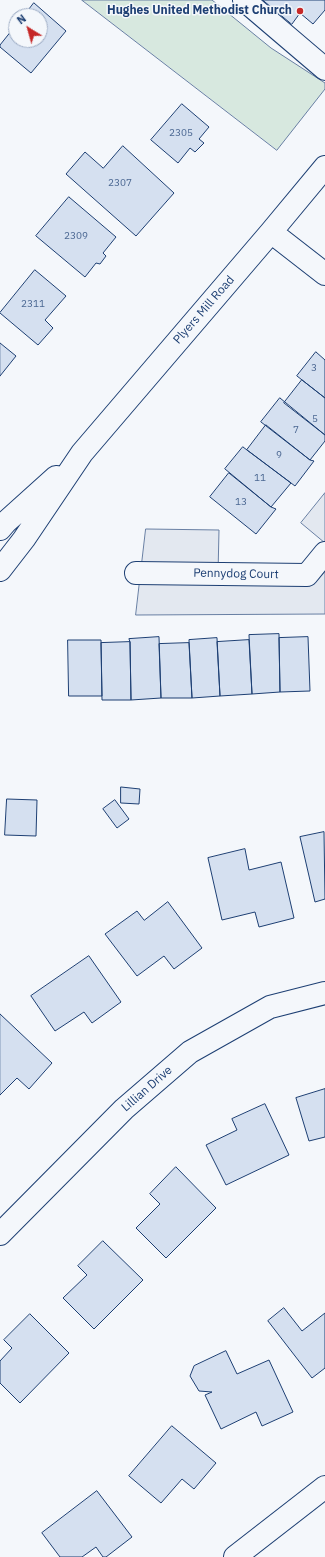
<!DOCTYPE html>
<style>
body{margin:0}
#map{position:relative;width:325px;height:1557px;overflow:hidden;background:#f4f7fb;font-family:"IBM Plex Sans",sans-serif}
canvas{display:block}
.north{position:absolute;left:8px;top:8px;width:40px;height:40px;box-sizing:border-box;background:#f4f7fb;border:1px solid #9eadc5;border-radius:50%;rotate:323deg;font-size:11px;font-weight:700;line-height:16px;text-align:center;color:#1d3f73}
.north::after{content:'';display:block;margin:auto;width:14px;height:18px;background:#c62828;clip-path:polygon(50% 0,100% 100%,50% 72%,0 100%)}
</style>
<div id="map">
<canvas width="325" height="1557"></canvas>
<div class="north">N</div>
</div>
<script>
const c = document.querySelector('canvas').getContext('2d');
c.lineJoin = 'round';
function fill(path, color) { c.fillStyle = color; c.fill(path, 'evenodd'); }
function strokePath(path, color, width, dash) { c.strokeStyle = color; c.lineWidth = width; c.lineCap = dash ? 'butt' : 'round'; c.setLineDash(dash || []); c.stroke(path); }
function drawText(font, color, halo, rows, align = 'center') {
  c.font = font + ' "IBM Plex Sans",sans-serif'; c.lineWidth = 3; c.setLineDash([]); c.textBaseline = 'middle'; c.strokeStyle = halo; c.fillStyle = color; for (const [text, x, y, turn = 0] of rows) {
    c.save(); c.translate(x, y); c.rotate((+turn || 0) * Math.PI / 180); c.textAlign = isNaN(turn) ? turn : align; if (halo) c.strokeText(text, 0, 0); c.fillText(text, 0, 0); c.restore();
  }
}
const green = new Path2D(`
 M82,0h130l59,48 54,35v6l-48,61z`);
const parking = new Path2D(`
 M325,493v50l-24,-20z
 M146,529l73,1 -1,44 89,1 18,-22v61l-189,1z`);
const building = new Path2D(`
 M263,0h62v10l-12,14 -13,-11 -8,11z
 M34,3l32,28 -35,42 -31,-26v-2l16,-20v15h24v-24h-16z
 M182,104l27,23 -10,12 5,4 -9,9 -5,-4 -12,15 -27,-23z
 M123,146l51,47 -38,43 -70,-62 19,-22 18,16z
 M69,197l47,40 -13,16 3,3 -6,8 -4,-1 -11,14 -49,-41z
 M35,270l31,26 -21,24 8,8 -15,17 -38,-32z
 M0,343l16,13 -16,20z
 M316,352l9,8v38l-28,-22z
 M302,380l23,18v37l-41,-32z
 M280,398l45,37v6l-15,19 -49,-38z
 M266,425l44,35 4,1 -19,25 -48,-36z
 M243,447l48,36 -20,24 -46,-38z
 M229,473l42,34 5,2 -20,25 -46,-37z
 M279,634l1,58 -28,2 -3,-59z
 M159,637l2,61 -30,2 -1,-58 -1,-3z
 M308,637l2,54 -30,1 -1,-54z
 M217,638l3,58 -28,2 -3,-58z
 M68,640h33l1,56h-33z
 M249,640l3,54 -32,2 -3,-54z
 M130,642l1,58h-29l-1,-57z
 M189,643l3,55h-31l-2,-54z
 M121,787l19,2 -1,15 -18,-1z
 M7,799l30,1 -1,36 -31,-1z
 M115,800l14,19 -12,9 -14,-19z
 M324,832l1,67 -10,3 -15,-65z
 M245,849l4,21 32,-8 13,56 -35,9 -4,-15 -33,8 -14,-62z
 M168,902l34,46 -28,21 -10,-13 -27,20 -32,-42 32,-23 7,9z
 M89,956l32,46 -29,21 -8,-11 -29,19 -24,-35z
 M0,1014l52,49 -23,26 -12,-11 -17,17z
 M325,1089v48l-16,4 -13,-43z
 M265,1104l24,51 -63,30 -20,-40 31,-15 -5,-11z
 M176,1167l40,41 -50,50 -30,-30 24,-24 -10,-10z
 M103,1241l40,39 -49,49 -31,-31 24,-23 -9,-9z
 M284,1308l18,23 23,-18v55l-13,10 -44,-57z
 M30,1314l39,39 -49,50 -20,-20v-22l12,-13 -8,-8z
 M226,1351l11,23 32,-14 24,52 -31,14 -6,-14 -35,17 -16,-34 7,-3 -13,-1 -9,-15 4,-10z
 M172,1426l44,37 -22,26 -12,-10 -21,24 -32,-27z
 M97,1491l35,46 -26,20h-3l-7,-10 -14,10h-22l-18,-24z`);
const minor = new Path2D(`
 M244,0l81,69
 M271,232l54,42
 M0,529l6,-7 50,-45
 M0,570l24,-31 58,-86 189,-221 54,-65
 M136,573l171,2 18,-22
 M0,1234l124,-125 66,-57 80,-45 55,-14
 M235,1557l90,-70`);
const markers = [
 [300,11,4,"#c62828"]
];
const numberNames = [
 ["2305",181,133],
 ["2307",120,183],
 ["2309",76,236],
 ["2311",33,304],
 ["3",314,368],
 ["5",315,419],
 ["7",296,430],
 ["9",279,455],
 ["11",260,478],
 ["13",241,502]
];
const poiNames = [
 ["Hughes United Methodist Church",292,11]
];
const streetNames = [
 ["Plyers Mill Road",204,310,-49],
 ["Pennydog Court",236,574,1],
 ["Lillian Drive",147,1089,-41]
];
fill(green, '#d7e8df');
strokePath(green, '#687fa3', 1);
fill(parking, '#e3e8f0');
strokePath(parking, '#687fa3', 1);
fill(building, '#d5e0f0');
strokePath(building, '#1d3f73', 1);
strokePath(minor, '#1d3f73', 24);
strokePath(minor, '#f4f7fb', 22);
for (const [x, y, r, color] of markers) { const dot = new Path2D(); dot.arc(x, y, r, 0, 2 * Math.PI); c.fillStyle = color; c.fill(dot); strokePath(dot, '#f4f7fb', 1.5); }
drawText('10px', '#4b6792', null, numberNames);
drawText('bold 12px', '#1d3f73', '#f4f7fb', poiNames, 'right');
drawText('12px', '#1d3f73', '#f4f7fb', streetNames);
</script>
